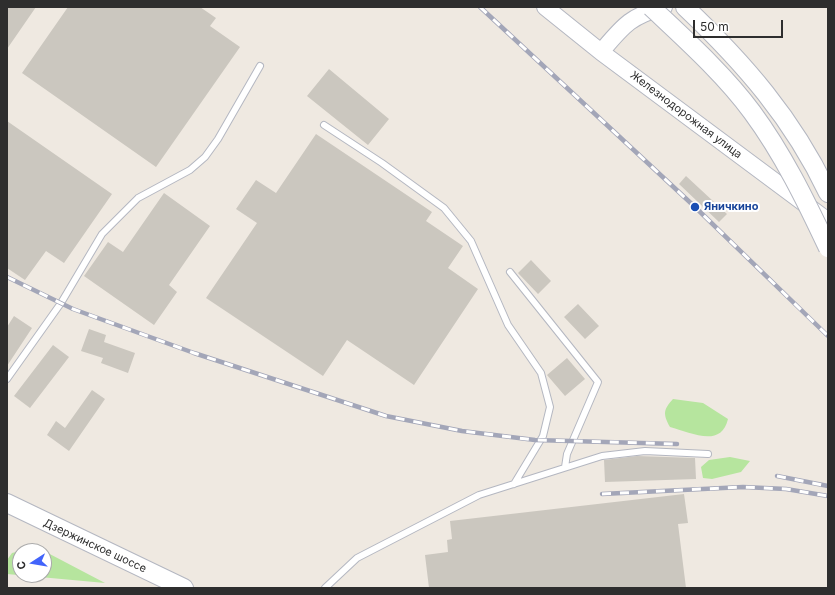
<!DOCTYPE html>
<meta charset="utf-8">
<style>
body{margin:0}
#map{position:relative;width:835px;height:595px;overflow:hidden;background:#efe9e1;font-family:Inter,sans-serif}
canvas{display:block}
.frame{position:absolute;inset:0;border:8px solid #2e2e2e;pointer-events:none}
.north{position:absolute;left:12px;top:543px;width:40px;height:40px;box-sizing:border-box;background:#fff;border:1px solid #ababab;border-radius:50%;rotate:258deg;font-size:11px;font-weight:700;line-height:16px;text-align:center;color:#2e2e2e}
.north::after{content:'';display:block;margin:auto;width:14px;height:18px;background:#4264fb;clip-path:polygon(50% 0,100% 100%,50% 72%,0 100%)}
.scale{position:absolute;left:693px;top:20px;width:90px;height:18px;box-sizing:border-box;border:2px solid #2e2e2e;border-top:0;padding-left:5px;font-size:12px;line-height:14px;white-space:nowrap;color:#2e2e2e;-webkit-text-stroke:3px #fff;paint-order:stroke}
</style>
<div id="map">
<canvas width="835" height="595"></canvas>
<div class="frame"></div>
<div class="north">С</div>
<div class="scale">50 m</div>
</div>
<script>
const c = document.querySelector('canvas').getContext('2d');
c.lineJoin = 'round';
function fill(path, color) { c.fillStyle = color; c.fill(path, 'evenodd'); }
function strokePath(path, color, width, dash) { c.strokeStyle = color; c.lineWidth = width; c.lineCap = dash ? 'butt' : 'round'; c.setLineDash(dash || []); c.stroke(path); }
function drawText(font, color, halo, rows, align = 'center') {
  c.font = font + ' Inter,sans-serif'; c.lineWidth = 4; c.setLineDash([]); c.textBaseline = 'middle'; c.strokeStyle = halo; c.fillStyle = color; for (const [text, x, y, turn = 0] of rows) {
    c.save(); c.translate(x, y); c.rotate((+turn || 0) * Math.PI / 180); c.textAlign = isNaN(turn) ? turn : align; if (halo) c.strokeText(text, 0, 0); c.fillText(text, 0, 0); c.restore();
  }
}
const green = new Path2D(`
 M673,399l30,4 25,16c-7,30 -38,13 -58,8 -7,-13 -7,-17 3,-28z
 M730,457l20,4 -9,11 -29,7 -9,-1 -2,-11 8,-7z
 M20,551v24h24v-24l61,32 -98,-9v-14l5,-7z`);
const building = new Path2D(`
 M7,7h29l-29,42z
 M68,7h132l16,11 -6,8 30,21 -84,120 -134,-94z
 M329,69l60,50 -21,26 -61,-49z
 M7,121l105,73 -48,69 -18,-12 -21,29 -18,-12z
 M316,134l116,78 -6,9 37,25 -15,22 30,21 -64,96 -67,-45 -24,36 -117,-78 51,-75 -21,-14 20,-29 20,13z
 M686,176l41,38 -8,8 -40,-38z
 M164,193l46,33 -41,59 8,7 -23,33 -70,-49 24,-34 15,10z
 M531,260l20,21 -13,13 -20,-21z
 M578,304l21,22 -14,13 -21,-22z
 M14,316l18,12 -25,38v-39z
 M89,329l17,6 -2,7 31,11 -7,20 -27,-10 2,-5 -22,-7z
 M53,345l16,12 -39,51 -16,-12z
 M567,358l18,21 -20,17 -18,-21z
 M92,390l13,9 -36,52 -22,-16 9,-14 9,7z
 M637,456l58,2 1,21 -91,3 -1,-22z
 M684,494l4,29 -10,1 8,64h-257l-4,-33 23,-3 -1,-12 5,-1 -2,-18z`);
const service = new Path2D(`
 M324,125l58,38 62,45 27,33 37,84 33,48 9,34 -7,29 -29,48
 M510,272l88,110 -31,72 -2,13
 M7,379l54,-76 41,-69 36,-36 52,-28 15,-13 13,-18 42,-73
 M325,588l32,-30 122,-63 123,-39 43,-5 63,3`);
const tertiary = new Path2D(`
 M545,7l56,45 227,169
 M601,52c22,-26 29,-36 63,-45`);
const secondary = new Path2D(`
 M685,7c59,56 108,112 143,186
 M7,503l177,85`);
const rail = new Path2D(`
 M480,7l215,200 133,129
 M7,277l66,32 121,44 192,63 76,15 73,9 142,4
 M777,476l51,10
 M602,494l141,-7 43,2 42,7`);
const secondaryBridge = new Path2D(`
 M651,7c34,32 74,68 101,105 31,42 54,89 76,136`);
const markers = [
 [695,207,5,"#1a4fb4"]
];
const streetNames = [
 ["Железнодорожная улица",686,115,37],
 ["Дзержинское шоссе",95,546,25]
];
const transitNames = [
 ["Яничкино",704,207]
];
fill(green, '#b6e59e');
fill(building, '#cbc7bf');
strokePath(service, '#b4b7c1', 8);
strokePath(tertiary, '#b4b7c1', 18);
strokePath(secondary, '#b4b7c1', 20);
strokePath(service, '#fff', 6);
strokePath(tertiary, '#fff', 16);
strokePath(secondary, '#fff', 18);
strokePath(rail, '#a3a6b8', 4.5);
strokePath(rail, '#fff', 3, [9]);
strokePath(secondaryBridge, '#b4b7c1', 20, []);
strokePath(secondaryBridge, '#fff', 18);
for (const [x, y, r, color] of markers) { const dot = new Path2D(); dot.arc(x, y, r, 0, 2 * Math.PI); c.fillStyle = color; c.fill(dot); strokePath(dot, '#fff', 1.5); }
drawText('11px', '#2e2e2e', '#fff', streetNames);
drawText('bold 11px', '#164399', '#fff', transitNames, 'left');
</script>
